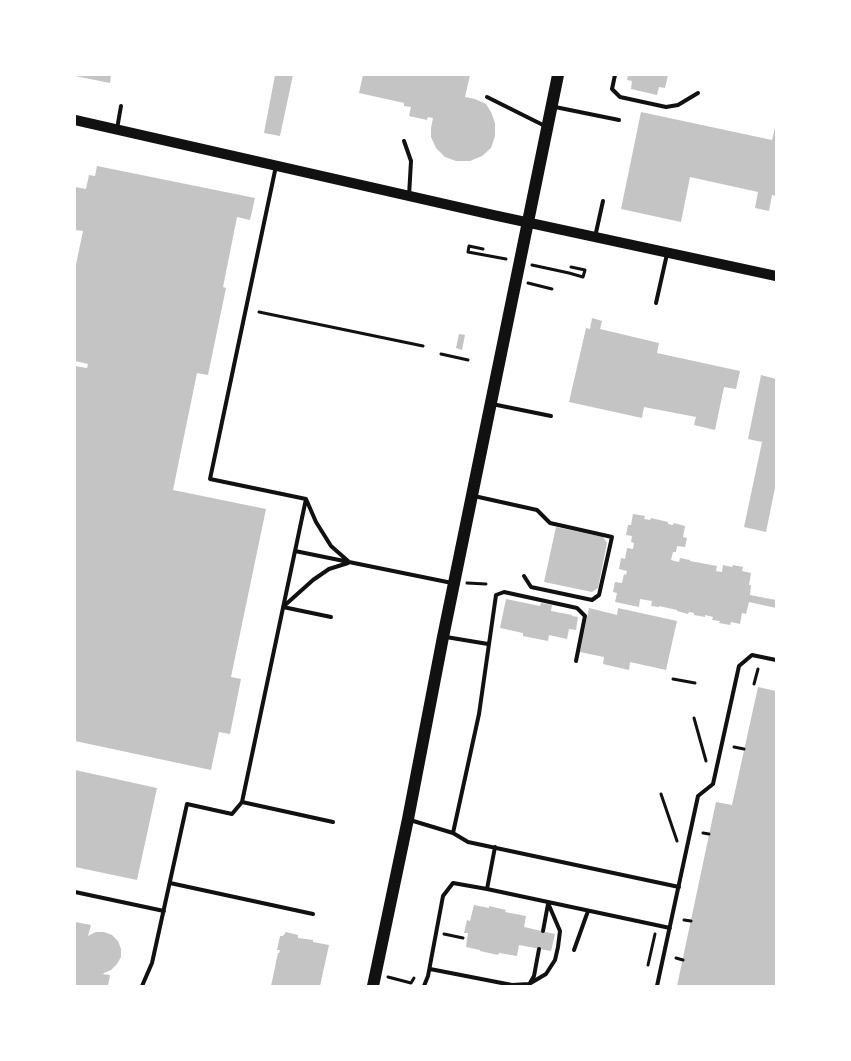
<!DOCTYPE html>
<style>
body{margin:0}
#map{position:relative;width:851px;height:1061px;overflow:hidden;background:#fff;font-family:"Noto Sans",sans-serif}
canvas{display:block}
.frame{position:absolute;inset:0;border:76px solid #fff;pointer-events:none}
</style>
<div id="map">
<canvas width="851" height="1061"></canvas>
<div class="frame"></div>
</div>
<script>
const c = document.querySelector('canvas').getContext('2d');
c.lineJoin = 'round';
function fill(path, color) { c.fillStyle = color; c.fill(path, 'evenodd'); }
function strokePath(path, color, width, dash) { c.strokeStyle = color; c.lineWidth = width; c.lineCap = dash ? 'butt' : 'round'; c.setLineDash(dash || []); c.stroke(path); }
const building = new Path2D(`
 M75,75h36l-1,8 -35,-7z
 M275,75h18l-13,61 -16,-3z
 M363,75h107l-5,22 10,2 11,5 5,8 4,11v13l-4,12 -9,8 -12,5h-14l-11,-4 -9,-9 -5,-11v-9l2,-10 -5,-1 -1,3 -18,-4 2,-9 -7,-1v-3l-45,-10z
 M628,75h40l-3,13 -6,-1 -2,8 -26,-6 1,-8 -5,-1z
 M641,112l131,28 4,-17v73l-4,-1 -3,16 -14,-3 3,-16 -68,-15 -9,45 -60,-13z
 M97,166l158,32 -5,22 -13,-3 -14,70 3,1 -18,87 -11,-2 -24,117 93,19 -35,168 10,2 -11,55 -11,-2 -8,38 -136,-29v-375l12,2 1,-4 -13,-3v-92l8,-38 -8,-1v-43l11,2 3,-14 6,1z
 M592,318l10,3 -2,8 59,14 -2,10 83,18 -4,18 -12,-2 -9,43 -21,-5 2,-8 -52,-10 -2,11 -73,-16 17,-74 4,1z
 M459,334l6,1 -3,15 -6,-2z
 M761,375l15,4v104l-10,49 -22,-5 18,-85 -14,-3z
 M633,514l12,2 -1,3 6,1 1,-2 17,4v2l5,1 1,-2 11,3 -2,11 4,1 -2,9 -8,-1 -1,6h-3l-2,8 8,2 1,-4 10,2v1l27,5 -1,5 6,1 1,-7 9,2 1,-2 10,2 -1,4 9,2 -2,12h2l-1,10 26,5v8l-27,-6 -3,12 -4,-1 -2,11 -9,-2 -1,3 -11,-2 1,-2 -8,-1 1,-3 -8,-2v2l-11,-2v-2l-5,-1 -1,2 -11,-3v-1l-18,-4v1l-8,-1 1,-5 -12,-2 -1,8 -24,-5 2,-9 -4,-1 2,-10 7,1 2,-9 2,1 1,-4 -8,-2 2,-11 4,1 2,-11 6,1 1,-6 -3,-1 1,-6 -6,-1 2,-10h3z
 M556,527l47,10 4,6 -9,45 -6,4 -48,-10z
 M506,599l34,7 1,-3 11,2 -1,6 21,4v1l6,1 -2,13 -7,-1 -2,10 -18,-4 -1,6 -25,-5v-3l-23,-5z
 M589,608l28,7 1,-7 59,13 -11,49 -36,-8 -1,8 -26,-6 1,-7 -24,-5z
 M758,687l18,4v295h-99l39,-184 16,3z
 M75,770l82,18 -20,92 -62,-13z
 M474,905l15,3v-2l17,4 -1,2 21,4 -2,11 31,7 -4,17 -32,-6 -2,11 -18,-3 -1,2 -18,-4v-1l-14,-3 2,-14h-4l3,-13 3,1z
 M75,922l16,3 -3,11 8,-4h8l8,3 6,6 3,8v8l-4,7 -6,6 -7,3 -1,1 7,1 -2,11h-33z
 M286,932l12,3v3l15,2v2l16,3 -9,41h-49l7,-33h1l1,-3h-3l3,-14h3z`);
const path = new Path2D(`
 M483,249l-14,-3 -1,6 38,7
 M532,265l37,8 14,4 2,-7 -14,-3
 M528,283l24,6
 M259,312l164,34
 M441,354l27,6
 M467,583l19,1
 M673,679l22,4
 M754,684l4,-15
 M694,718l12,43
 M734,747l10,2
 M661,794l16,47
 M703,833l6,1
 M684,920l7,1
 M444,934l19,4
 M676,958l7,2
 M648,965l7,-31
 M388,977l23,6 3,-5`);
const service = new Path2D(`
 M615,75l-3,14 8,8 46,10 12,-2 20,-12
 M487,97l58,29
 M555,107l64,13
 M117,129l4,-23
 M404,141l7,20 -2,35
 M276,166l-66,313 96,20
 M595,237l8,-36
 M656,303l11,-49
 M492,404l59,12
 M474,496l63,14 13,13 62,14 -13,58 -7,5 -61,-13 -7,-11
 M306,499l10,23 15,24 17,15
 M295,551l157,32
 M284,606l29,-26 16,-11 19,-6
 M283,607l48,10
 M446,637l42,7
 M242,802l91,20
 M410,820l43,13 15,9 211,45
 M453,833l26,-119 17,-119 8,-3 73,16 8,8 -9,45
 M170,883l143,31
 M487,889l183,39
 M75,892l89,19
 M543,931l5,-27
 M574,950l14,-39
 M430,969l82,16 17,-1 17,-10 9,-14 3,-13 2,-16 -12,-28
 M530,983l4,-7 5,-27
 M142,986l10,-23 35,-159 45,10 10,-12 64,-303
 M424,986l4,-10 15,-80 10,-13 34,6 8,-42
 M657,986l41,-190 15,-12 26,-118 13,-11 24,5`);
const secondary = new Path2D(`
 M75,120l418,95 283,61`);
const trunk = new Path2D(`
 M373,986l35,-167 35,-182 115,-562`);
fill(building, '#c4c4c4');
strokePath(path, '#111', 3);
strokePath(service, '#111', 4);
strokePath(secondary, '#111', 10);
strokePath(trunk, '#111', 12);
</script>
